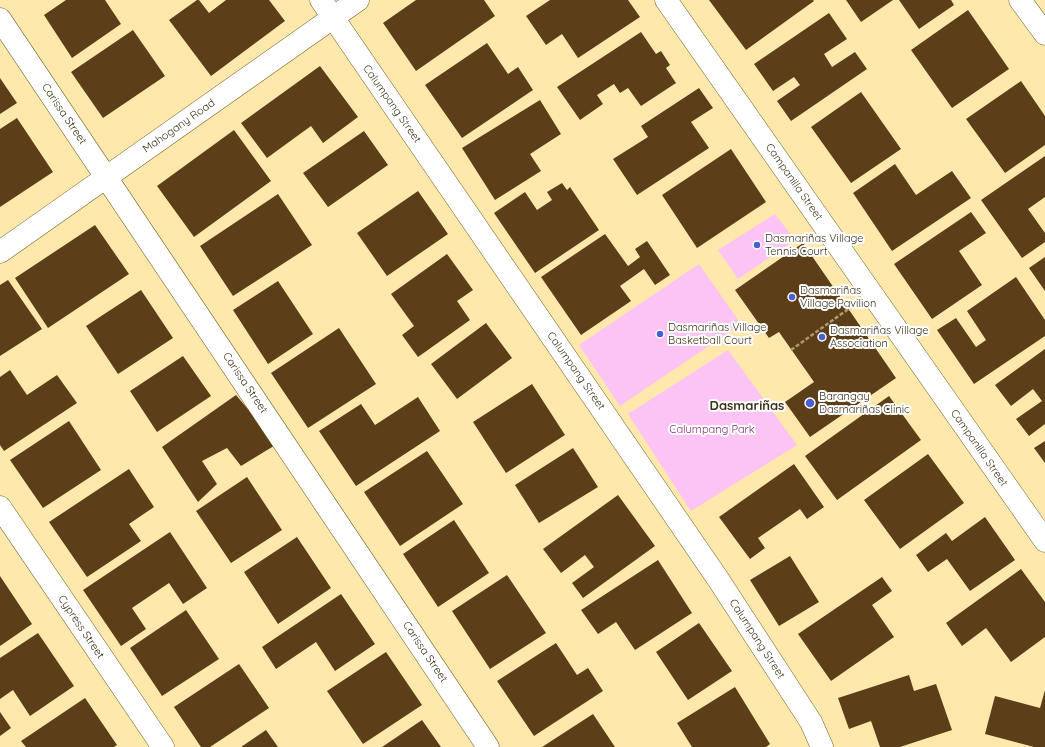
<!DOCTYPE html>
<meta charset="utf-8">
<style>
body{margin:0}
canvas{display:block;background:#fee8ac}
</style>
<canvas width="1045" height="747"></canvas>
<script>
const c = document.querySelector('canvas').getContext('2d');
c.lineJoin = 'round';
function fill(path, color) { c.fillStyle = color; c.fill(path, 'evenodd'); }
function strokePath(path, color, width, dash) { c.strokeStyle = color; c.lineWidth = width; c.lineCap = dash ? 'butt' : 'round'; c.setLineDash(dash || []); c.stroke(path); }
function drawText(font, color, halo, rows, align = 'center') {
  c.font = font + ' Quicksand,sans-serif'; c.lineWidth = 4; c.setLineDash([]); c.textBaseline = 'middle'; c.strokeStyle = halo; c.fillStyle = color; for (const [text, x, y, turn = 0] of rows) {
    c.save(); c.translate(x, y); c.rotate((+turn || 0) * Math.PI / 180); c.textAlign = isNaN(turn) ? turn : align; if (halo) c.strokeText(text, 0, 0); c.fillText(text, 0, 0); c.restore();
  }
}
const green = new Path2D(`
 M775,214l20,26 -57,39 -20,-29z
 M699,264l42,60 -121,82 -41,-61z
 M728,350l69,95 -106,66 -63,-97z`);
const building = new Path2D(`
 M66,0h39l16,24 -49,34 -28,-43z
 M197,0h2l10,13 17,-13h43l16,21 -74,55 -42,-56z
 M416,0h68l11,16 -79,55 -33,-48z
 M550,0h78l12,17 -62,41 -16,-24 -16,11 -20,-29z
 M709,0h104l1,1 -68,49z
 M846,0h47l-32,22z
 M899,0h52l3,5 -35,24z
 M968,10l41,59 -57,39 -41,-58z
 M829,13l18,26 -23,15 8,13 23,-15 12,17 -76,52 -14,-20 23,-16 -6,-8 -21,14 -19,-27z
 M133,30l32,46 -62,42 -32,-46z
 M641,32l15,22 5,-3 9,14 -4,3 10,15 -35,23 -13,-18 -8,5 -6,-9 -17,11 6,9 -23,16 -23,-33z
 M487,43l21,31 10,-7 15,23 -71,48 -37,-53z
 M320,66l38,51 -35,26 -12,-17 -44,32 -26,-35z
 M0,78l17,25 -17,11z
 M1021,81l24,35v29l-40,28 -39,-54z
 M699,88l14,20 -22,14 18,26 -72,47 -24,-36 35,-22 -7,-11z
 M861,92l40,57 -50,34 -40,-56z
 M540,100l21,34 -31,20 11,17 -46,29 -33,-52z
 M17,118l36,54 -53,35v-78z
 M234,130l37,51 -77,56 -37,-51z
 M364,131l24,34 -60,42 -25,-34z
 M731,149l35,53 -69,46 -35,-53z
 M1045,156v41l-17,12 17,24v9l-23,16 -41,-58z
 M895,164l21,31 36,-24 19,27 -79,53 -39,-58z
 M562,183l5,7 3,-3 29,43 -64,43 -41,-60 31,-21 12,18 15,-10 -5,-8z
 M418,191l30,43 -61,42 -30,-43z
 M278,194l34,51 -79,51 -33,-50z
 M971,212l15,21 -27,18 23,34 -50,34 -38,-55z
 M95,225l34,49 -81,54 -33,-50z
 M605,234l23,32 12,-9 -5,-8 12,-8 23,34 -15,10 -11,-16 -24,17 11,15 -50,34 -40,-58z
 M803,243l93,135 -86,59 -25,-35 29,-20 -35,-50 -10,6 -34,-48z
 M447,254l26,36 -16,11 13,19 -52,37 -16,-22 12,-9 -23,-32z
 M1045,257v34l-16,-23z
 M1016,277l29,43v16l-71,48 -37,-54 19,-12 20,29 10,-7 -19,-29z
 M8,280l34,49 -42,27v-71z
 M278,281l35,53 -45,30 -35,-54z
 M141,290l32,48 -55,36 -32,-48z
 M486,323l26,35 -55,41 -26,-35z
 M339,328l37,56 -68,44 -37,-55z
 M1045,349v75l-16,12 -13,-17 26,-18 -9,-12 -22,17 -16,-21z
 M183,356l28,40 -54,36 -27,-41z
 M10,370l17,25 30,-20 20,28 -73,48 -4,-6v-68z
 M532,384l33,51 -59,38 -33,-51z
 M236,395l41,49 -36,22 -14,-18 -25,13 15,23 -19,18 -36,-55z
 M889,396l32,44 -84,60 -32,-44z
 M418,397l22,34 -84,55 -37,-55 42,-27 14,21z
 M69,421l32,49 -58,38 -33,-48z
 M1045,441v22l-11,-15z
 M573,448l25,39 -59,36 -24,-38z
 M427,451l36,53 -63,42 -36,-54z
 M928,454l36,49 -64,46 -36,-49z
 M794,464l30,43 -17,12 -7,-10 -42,29 7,10 -15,11 -31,-42z
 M129,469l25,38 -25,17 12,17 -54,36 -38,-55z
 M247,477l35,53 -51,33 -35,-52z
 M618,495l37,51 -72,52 -11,-15 22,-16 -9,-12 -24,18 -18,-24z
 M985,517l30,43 -45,31 -23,-32 -19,13 -12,-17 30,-22 6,8z
 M454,520l35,53 -51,34 -35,-53z
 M170,532l37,56 -24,16 -14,-21 -37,25 14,21 -25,17 -38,-56z
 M297,537l34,51 -53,36 -34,-52z
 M790,556l29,46 -40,24 -29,-46z
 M658,560l34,53 -57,37 -19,-28 -18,12 -17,-24z
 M1021,569l24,33v35l-34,25 -25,-34 -24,18 -16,-23z
 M507,575l39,58 -56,36 -38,-58z
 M0,576l32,48 -32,22z
 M882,577l10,14 -20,14 22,32 -63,44 -33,-47z
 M341,594l34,50 -40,27 -19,-29 -40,27 -14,-22z
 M186,610l33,49 -57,37 -32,-48z
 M699,623l33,48 -44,29 -32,-48z
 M38,633l36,53 -44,30 -17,-26 -13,9v-41z
 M556,643l21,32 11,-7 15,23 -69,45 -37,-55z
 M386,652l36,53 -59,39 -36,-53z
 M239,664l30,44 -59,39h-9l-27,-40z
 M909,675l5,16 22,-7 16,46 -52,17h-20l-9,-26 -22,8 -11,-31z
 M735,687l35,57 -4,3h-74l-15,-24z
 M1045,690v57h-11l-49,-13 10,-38 45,12z
 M85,698l32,47 -3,2h-88l-5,-6z
 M0,712l11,16 -11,8z
 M593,714l22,33h-73z
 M422,720l19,27h-59z
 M266,730l12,17h-37z`);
const path = new Path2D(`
 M791,350l63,-45`);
const minor = new Path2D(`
 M321,0l397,579 93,143 11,25
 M666,0l379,541
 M1020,0l25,34
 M0,19l488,728
 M0,252l358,-252
 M0,507l163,240`);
const markers = [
 [757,245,4,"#4960d5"],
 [792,297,4,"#4960d5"],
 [660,334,4,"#4960d5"],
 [822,337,4,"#4960d5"],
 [810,403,5,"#4960d5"]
];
const streetNames = [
 ["Calumpang Street",392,104,55],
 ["Carissa Street",64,114,56],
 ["Mahogany Road",179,126,-35],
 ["Campanilla Street",794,182,55],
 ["Calumpang Street",576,371,55],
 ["Carissa Street",245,383,56],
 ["Campanilla Street",979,448,55],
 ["Cypress Street",81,627,56],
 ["Calumpang Street",757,639,57],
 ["Carissa Street",425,652,56]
];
const poiNames = [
 ["Dasmariñas Village",765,239],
 ["Tennis Court",765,252],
 ["Dasmariñas",800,291],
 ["Village Pavilion",800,304],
 ["Dasmariñas Village",668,328],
 ["Basketball Court",668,341],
 ["Dasmariñas Village",830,331],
 ["Association",830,344],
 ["Barangay",819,397],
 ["Dasmariñas Clinic",819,410]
];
const parkNames = [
 ["Calumpang Park",712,430]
];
const quarterNames = [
 ["Dasmariñas",747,406]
];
fill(green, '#fbc4f4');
fill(building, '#5c3e18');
strokePath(minor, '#725e24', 23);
strokePath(path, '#ab9b6e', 2.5, [4, 2]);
strokePath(minor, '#fff', 22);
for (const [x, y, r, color] of markers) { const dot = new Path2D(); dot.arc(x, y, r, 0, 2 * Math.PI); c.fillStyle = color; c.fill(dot); strokePath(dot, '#fff', 1.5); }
drawText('11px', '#3a321a', '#fff', streetNames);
drawText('11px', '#3a321a', '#fff', poiNames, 'left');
drawText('11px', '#7d2f77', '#fff', parkNames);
drawText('bold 13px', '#3a321a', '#fff', quarterNames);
</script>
